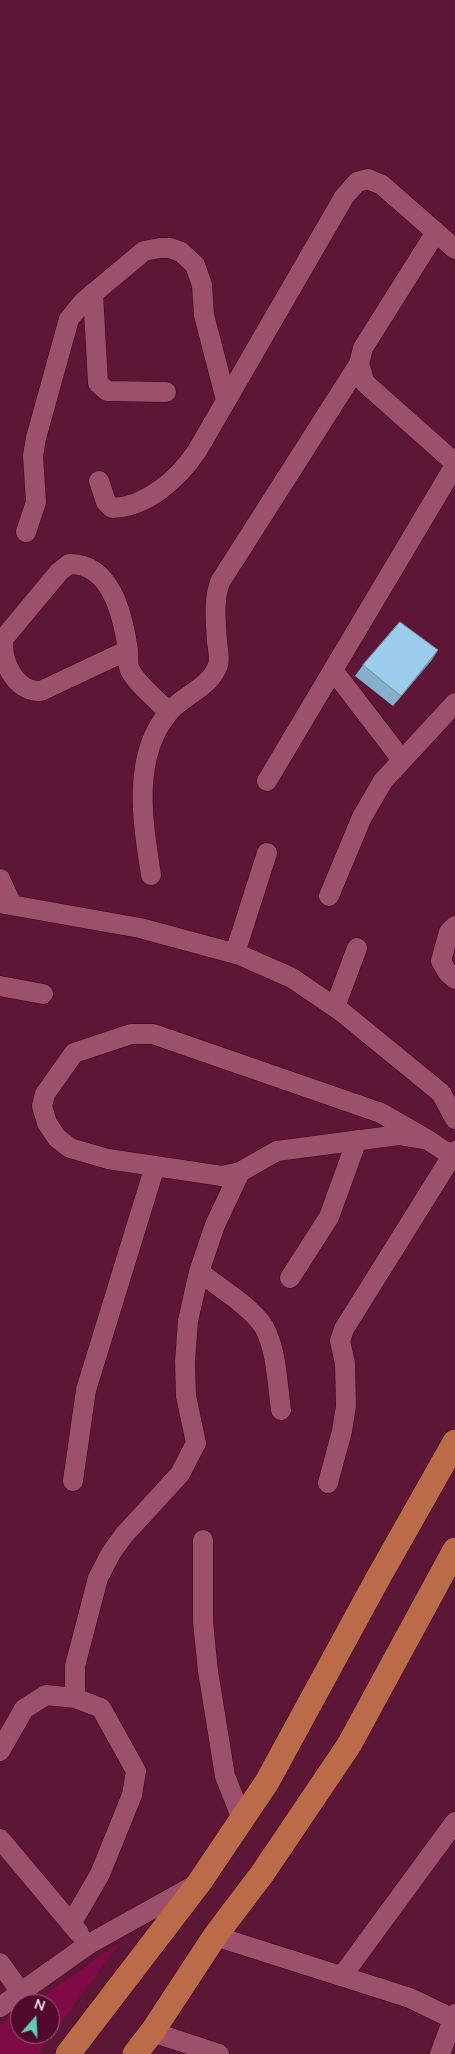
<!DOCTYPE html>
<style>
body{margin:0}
#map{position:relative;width:455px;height:2054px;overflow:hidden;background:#5d1635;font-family:"Nunito Sans",sans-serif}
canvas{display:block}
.north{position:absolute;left:10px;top:1994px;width:50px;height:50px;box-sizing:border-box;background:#51082b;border:1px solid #965f77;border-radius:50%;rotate:19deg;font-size:14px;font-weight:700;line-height:20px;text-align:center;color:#fde2ea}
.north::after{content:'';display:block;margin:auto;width:18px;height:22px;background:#5eceb8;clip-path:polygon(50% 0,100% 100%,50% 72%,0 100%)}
</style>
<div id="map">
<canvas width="455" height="2054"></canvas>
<div class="north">N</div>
</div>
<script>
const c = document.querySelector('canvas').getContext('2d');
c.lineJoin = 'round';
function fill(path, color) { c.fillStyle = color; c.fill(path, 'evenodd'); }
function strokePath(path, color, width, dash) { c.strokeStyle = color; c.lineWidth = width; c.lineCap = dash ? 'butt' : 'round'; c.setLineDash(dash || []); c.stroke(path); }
const green = new Path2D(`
 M121,1942l-83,112h-38v-29l20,-13v22h30v-30h-19z`);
const minor = new Path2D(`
 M436,232l-73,116 -4,16 6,19 90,80
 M93,293l5,90 9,8 59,1
 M99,481l7,21 6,6c35,-1 66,-29 85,-57l147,-254 13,-15 11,-3 14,6 73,64
 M26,532l10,-30 -3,-46 3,-18 33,-119 14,-17 61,-51 16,-3h10l11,4 14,13 7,20 2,30 22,85
 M128,650l-87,41c-25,2 -41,-30 -37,-53l55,-66 10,-8c43,-1 54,53 59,86 1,6 -1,14 2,20 6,13 28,31 39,42
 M333,670l69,90
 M267,781l188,-316
 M151,875c-8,-52 -20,-118 18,-163 14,-17 41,-24 49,-47 2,-6 0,-16 -1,-23 -1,-20 -4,-40 3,-60l139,-218
 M0,879l12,26
 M329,896l33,-79 21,-36 72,-78
 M0,903l140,25 100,27 52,23 50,34 99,81 14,26
 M455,926l-6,6 -8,29 7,12 7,6
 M235,953l32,-100
 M0,986l43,8
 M335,1007l22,-59
 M428,1140l-47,-27 -228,-79h-22l-57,19 -29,41 -3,12 5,17 10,15 13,10 38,11 114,17 18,-4 37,-21 122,-16 29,5 27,18
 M199,1272c17,13 54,36 65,55 13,24 13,56 17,83
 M290,1278l39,-61 28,-77
 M73,1481l13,-91 69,-224
 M328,1483l14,-52 4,-25 -1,-43 -5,-22 4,-12 111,-178
 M203,1540v82l5,49 17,105 17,43
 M75,1698v-32l23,-88 13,-25 13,-18 56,-61 16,-31 -10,-47 -1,-34 3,-41 11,-49 16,-47 25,-53
 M0,1751l24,-42 22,-14 29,3 26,10 35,63 -4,24 -32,79 -29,50
 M0,1839l79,94
 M215,1936l195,62 45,22
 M0,1963l20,28
 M342,1976l113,-154
 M0,2007l89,-63 106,-59
 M152,2032l67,22
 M440,2054l15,-40`);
const major = new Path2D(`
 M68,2054l131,-171 68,-101 110,-202 78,-138
 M135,2054l17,-22 63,-96 47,-62 87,-129 106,-195`);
const wall = new Path2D(`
 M438,650l-7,11 -38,45 -38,-30 8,-11z`);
const shadedWall = new Path2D(`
 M438,650l-7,11 -38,45 8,-10z`);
const building = new Path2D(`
 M400,622l38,28 -37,46 -38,-31z`);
fill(green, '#800a46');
strokePath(minor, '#39041c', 21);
strokePath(major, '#39041c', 26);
strokePath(minor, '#9d506c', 20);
strokePath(major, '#bb6b4a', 25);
fill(wall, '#86afcb');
fill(shadedWall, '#6d8fa5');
fill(building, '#9cccec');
strokePath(building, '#6d8fa5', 1);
</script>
